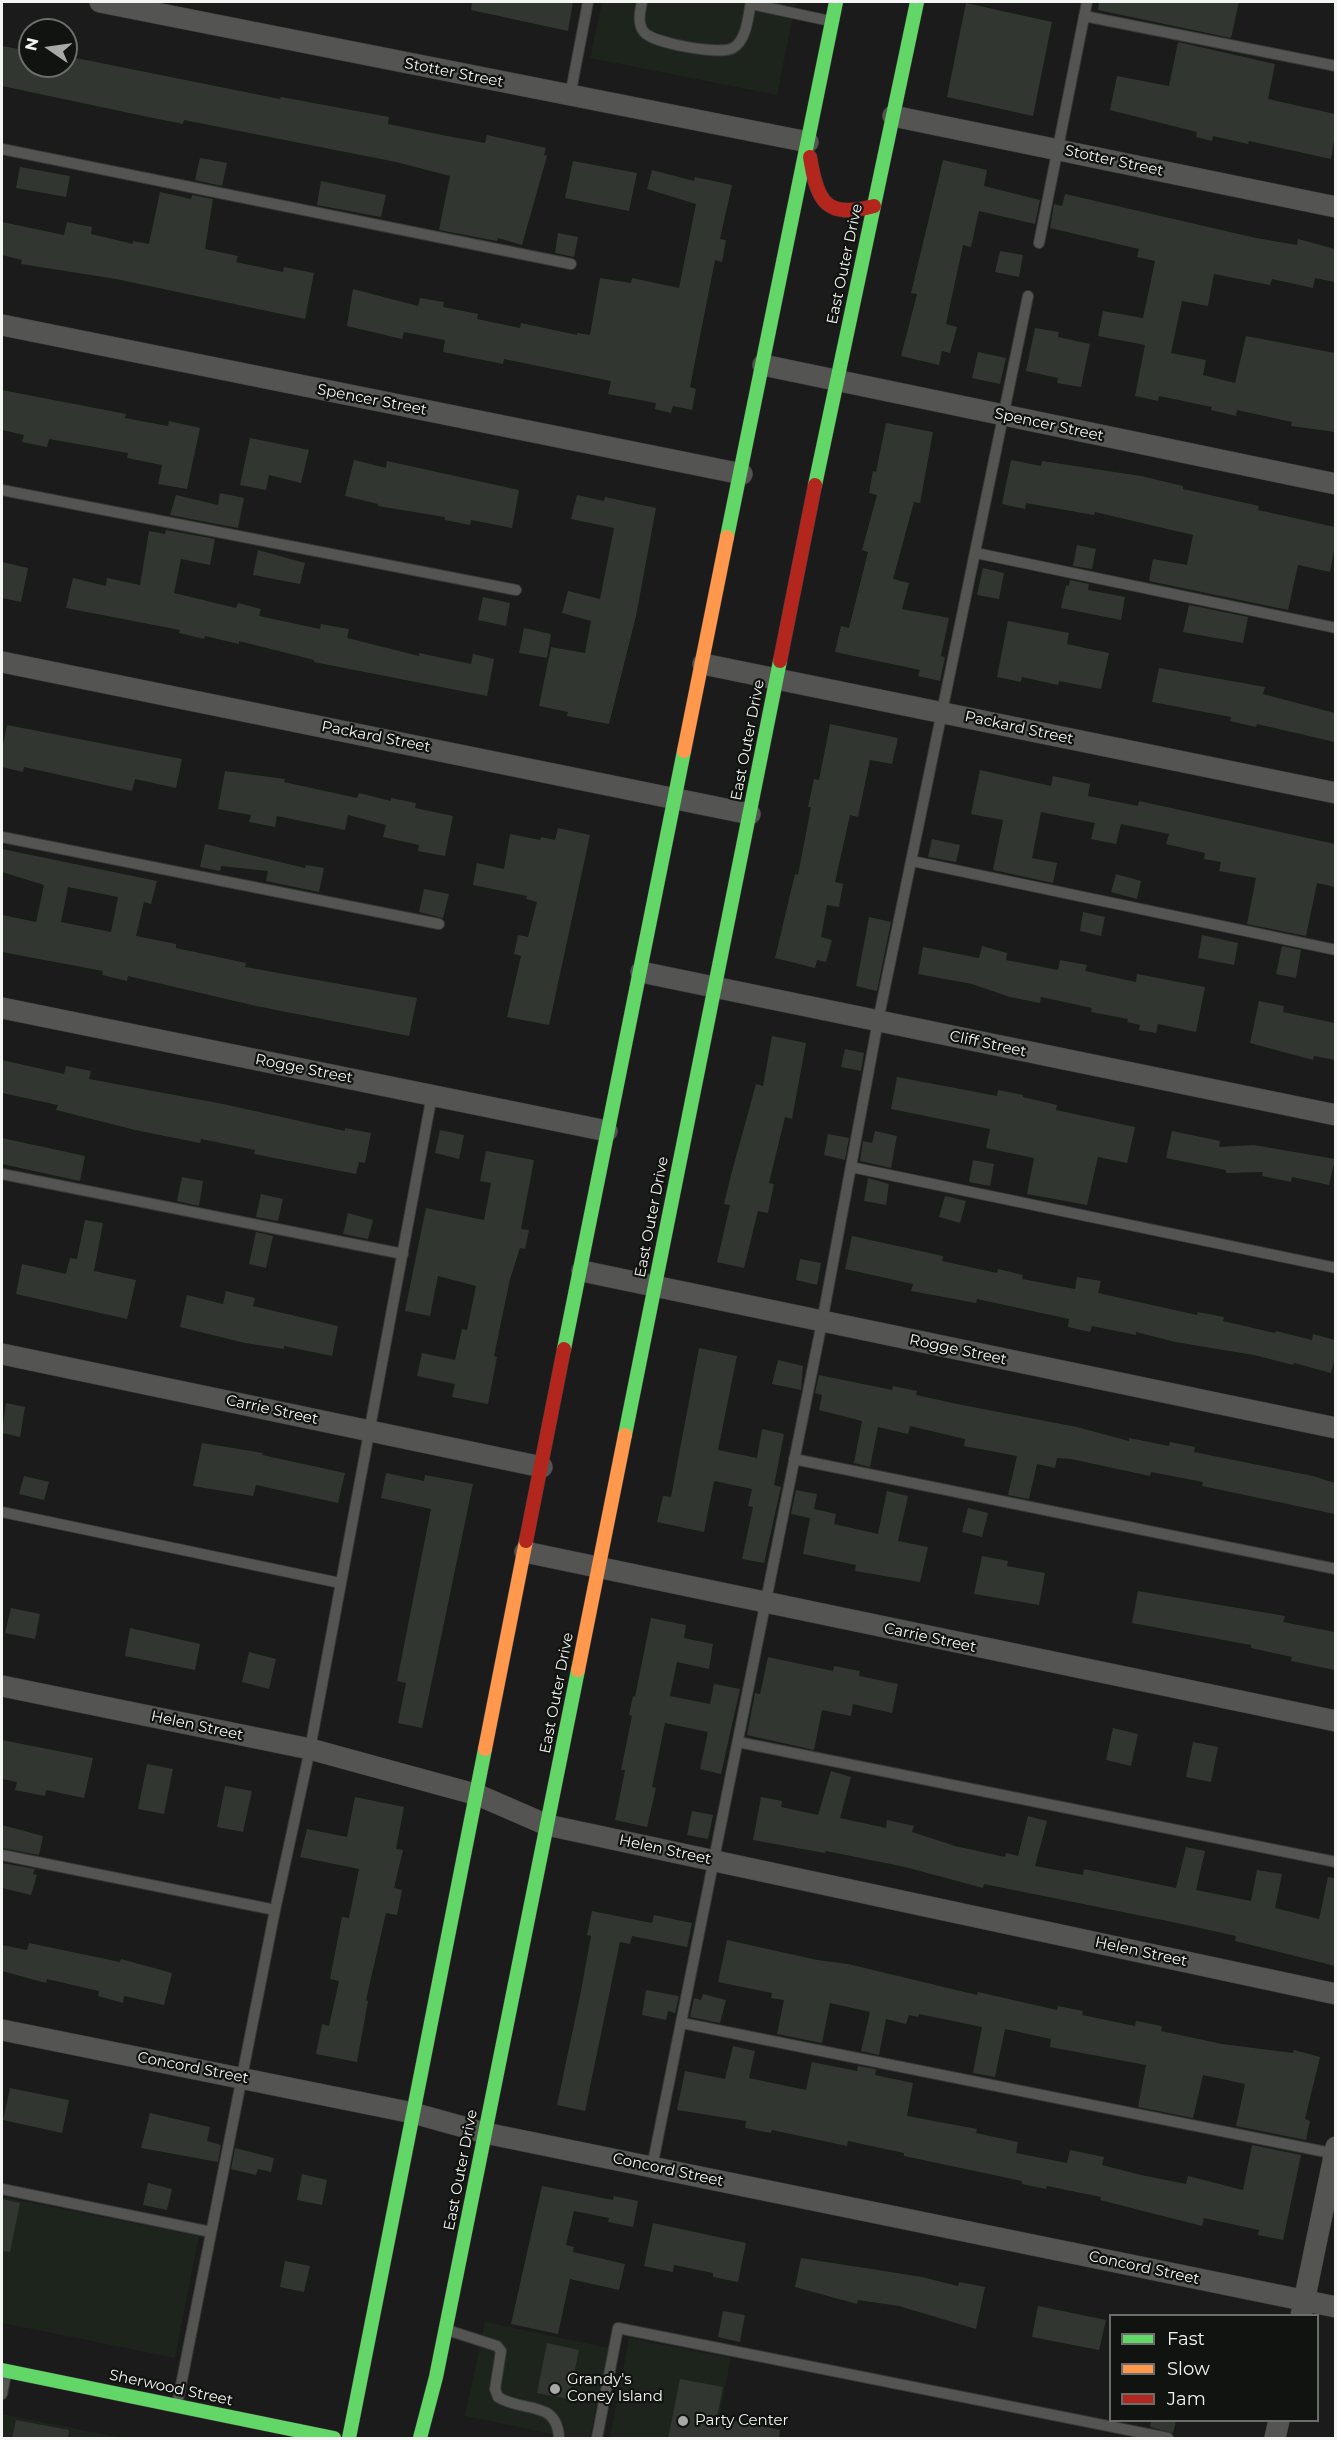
<!DOCTYPE html>
<style>
body{margin:0}
#map{position:relative;width:1337px;height:2440px;overflow:hidden;background:#1a1b1a;font-family:Montserrat,sans-serif}
canvas{display:block}
.frame{position:absolute;inset:0;border:3px solid #f3f5f2;pointer-events:none}
.legend{position:absolute;left:1109px;top:2314px;width:210px;height:108px;box-sizing:border-box;background:#111310;border:2px solid #6b6d6a;margin:0;padding:8px 10px;list-style:none;font-size:18px;color:#f3f5f2}
.legend li{display:flex;align-items:center;gap:12px;height:30px}
.legend b{width:30px;border:2px solid #6b6d6a}
.north{position:absolute;left:18px;top:18px;width:60px;height:60px;box-sizing:border-box;background:#111310;border:2px solid #6b6d6a;border-radius:50%;rotate:283deg;font-size:16px;font-weight:700;line-height:24px;text-align:center;color:#f3f5f2}
.north::after{content:'';display:block;margin:auto;width:21px;height:27px;background:#a7a9a6;clip-path:polygon(50% 0,100% 100%,50% 72%,0 100%)}
</style>
<div id="map">
<canvas width="1337" height="2440"></canvas>
<div class="frame"></div>
<ul class="legend">
<li><b style="height:8px;background:#63d668"></b>Fast</li>
<li><b style="height:8px;background:#ff974d"></b>Slow</li>
<li><b style="height:8px;background:#b3261e"></b>Jam</li>
</ul>
<div class="north">N</div>
</div>
<script>
const c = document.querySelector('canvas').getContext('2d');
c.lineJoin = 'round';
function fill(path, color) { c.fillStyle = color; c.fill(path, 'evenodd'); }
function strokePath(path, color, width, dash) { c.strokeStyle = color; c.lineWidth = width; c.lineCap = dash ? 'butt' : 'round'; c.setLineDash(dash || []); c.stroke(path); }
function drawText(font, color, halo, rows, align = 'center') {
  c.font = font + ' Montserrat,sans-serif'; c.lineWidth = 4.5; c.setLineDash([]); c.textBaseline = 'middle'; c.strokeStyle = halo; c.fillStyle = color; for (const [text, x, y, turn = 0] of rows) {
    c.save(); c.translate(x, y); c.rotate((+turn || 0) * Math.PI / 180); c.textAlign = isNaN(turn) ? turn : align; if (halo) c.strokeText(text, 0, 0); c.fillText(text, 0, 0); c.restore();
  }
}
const built = new Path2D(`
 M602,2h194l-19,93 -187,-37z
 M2,2197l197,39 -24,122 -173,-35z
 M485,2322l124,26 -19,90h-19l-106,-22z
 M629,2338l102,20 -16,80h-105z
 M2,2414l121,24h-121z`);
const building = new Path2D(`
 M472,2h101l-5,29 -97,-21z
 M1099,2h140l-8,36 -133,-28z
 M966,3l86,19 -19,94 -86,-19z
 M1178,42l97,22 -7,35 67,15v21l-4,24 -82,-18 -1,3 -35,-8 -1,5 -16,-4 1,-5 -87,-22 7,-34 52,10z
 M2,46l28,5v15h36v-10l214,43 1,-2 108,20 -1,7 54,11 43,8 2,-8 59,13 -2,7 3,1 -25,89 -24,-7 -1,3 -58,-11 11,-54 -54,-14 -212,-42 -1,4 -30,-6 -151,-32z
 M200,158l27,5 -5,23 -27,-6z
 M943,160l44,10 -3,16 56,14 -5,24 -56,-13 -8,36 -8,-2 -17,79 11,3 -7,26 -8,-2 -3,14 -38,-9 16,-62 -6,-1z
 M573,161l64,12 -8,38 -64,-13z
 M20,167l50,9 -4,21 -50,-9z
 M652,170l42,11 1,-4 37,8 -12,54 6,1 -4,22 -7,-2 -25,127 6,2 -4,21 -19,-4 -2,7 -16,-4 1,-6 -48,-9 3,-13 -107,-22 -1,5 -60,-12 2,-12 -41,-8 -2,7 -55,-13 6,-37 65,17 2,-8 24,4 -1,5 35,7 -1,5 43,9 1,-5 56,12v-2l13,2 10,-57 31,5 1,-5 47,10 17,-84 -49,-15z
 M321,181l65,14 -5,22 -64,-12z
 M160,192l31,7 1,-4 21,4 -8,50 33,7 -2,6 47,10 1,-5 30,6 -9,46 -189,-40 -95,-15 1,-4 -20,-5v-33l62,13 3,-13 25,5 -1,7 42,10v-3l16,3z
 M1065,194l191,44 41,7 1,-6 37,10v33l-20,-4 -2,10 -41,-9 -2,6 -56,-11 -6,32 -26,-5 -11,52 35,7 -3,15 32,8 11,-47 89,17v79l-44,-6 1,-4 -55,-12 -1,6 -25,-6 1,-3 -53,-11 -1,5 -23,-5 10,-51 -47,-9 5,-25 40,7 12,-57 -18,-4 2,-8 -89,-21 4,-24 8,2z
 M558,233l20,4 -4,20 -19,-4z
 M1000,251l23,4 -4,22 -24,-5z
 M1035,328l24,4 -1,5 32,7 -9,43 -24,-4 1,-5 -32,-7z
 M978,352l28,6 -6,26 -28,-6z
 M2,390l124,24 -1,4 43,8 1,-5 31,7 -13,61 -29,-5 4,-19 -35,-7 1,-5 -79,-14 -2,8 -25,-5 2,-7 -22,-5z
 M886,423l47,9 -13,71 -6,-1 -21,77 16,4 -7,26 47,9 -8,38 4,1 -5,24 -22,-5 2,-6 -85,-18 6,-26 8,2 19,-76 -6,-2 15,-55 -8,-2 4,-22 3,1z
 M250,438l59,12 -8,33 -32,-8 -3,15 -26,-5z
 M354,460l32,8 1,-7 132,29 -7,38 -41,-8 -1,5 -25,-5v-3l-67,-11v-2l-33,-8z
 M1011,460l30,6 1,-5 99,15 42,10v3l76,17 -1,4 77,17v18l-5,27 -32,-7 -10,45 -139,-29 4,-22 34,6 6,-30 -98,-23 -1,3 -68,-12 -1,6 -23,-5z
 M220,493l24,5 -6,30 -68,-13 6,-20 42,10z
 M577,495l27,6 1,-4 51,11 -20,108 -27,108 -42,-8 1,-4 -29,-6 12,-59 34,6 6,-32 -29,-8 6,-22 32,8 14,-71 -43,-9z
 M166,530l49,9 -5,26 -29,-6 -7,34 62,15 2,-5 23,6 -2,7 61,13 1,-5 28,5 -2,9 72,18v-3l52,11 2,-10 21,5 -7,37 -173,-34v-2l-75,-19v3l-34,-8 -1,3 -25,-6 1,-3 -114,-22 7,-30 33,8 1,-8 33,7 9,-54 16,3z
 M1077,545l19,4 -4,20 -19,-3z
 M258,550l47,13 -5,21 -47,-9z
 M2,562l26,6 -7,34 -19,-4z
 M983,568l21,5 -5,26 -22,-4z
 M1070,580l19,4 -1,6 37,7 -4,23 -60,-12 5,-23 3,1z
 M483,597l27,6 -4,23 -28,-6z
 M1189,605l59,12 -5,26 -60,-11z
 M1008,621l61,12 -2,11 42,9 -8,36 -42,-8 -1,4 -36,-8 -1,5 -24,-5z
 M524,628l27,6 -4,24 -28,-5z
 M1159,668l106,19 -2,7 72,19v29l-78,-18 -1,3 -26,-6 1,-4 -79,-15z
 M830,724l68,14 -6,26 -22,-4 -12,57 -8,-2 -15,67 8,2 -4,23 -12,-2 -6,32 11,3 -6,22 -9,-2 -2,8 -40,-10 20,-84 3,1 13,-68h-3l6,-28 5,1z
 M7,725l175,34 -6,29 -41,-9 -3,12 -108,-24 -1,5 -21,-5v-18z
 M980,770l71,16 2,-10 37,8 -2,12 50,10 1,-5 196,43v43l-18,-4 -11,53 -59,-12 9,-46 -37,-7 2,-9 -17,-3 1,-6 -39,-9 3,-10 -48,-10 -5,20 -25,-5 4,-16 -54,-11 -9,46 25,5 -4,20 -60,-13 10,-50 -32,-6z
 M225,771l60,8 -1,3 73,16 2,-5 32,8v-3l25,5 -1,5 38,8 -8,40 -27,-5 1,-6 -36,-8 3,-12 -38,-10 -3,15 -68,-14 -2,11 -26,-5 2,-7 -33,-6z
 M558,828l32,7 -41,190 -42,-8 14,-61 -7,-2 4,-19 10,2 9,-35 -11,-3 1,-3 -54,-11 4,-22 27,6 6,-35 30,6 1,-3 14,3z
 M932,839l28,6 -4,17 -28,-5z
 M205,844l100,24 1,-3 18,3 -5,24 -53,-11 2,-10 -47,-5 -1,5 -20,-4z
 M2,849l155,32 -6,23 -7,-2 -8,34 40,8v4l70,15 -1,4 172,31 -8,38 -153,-30 -128,-30 -1,5 -25,-6 1,-4 -101,-19v-37l34,7 8,-37 -42,-13zM68,887l50,10 -7,35 -50,-10z
 M1116,874l25,7 -4,18 -26,-7z
 M424,889l25,5 -6,24 -24,-6z
 M1083,912l22,5 -4,19 -21,-5z
 M869,917l22,5 -14,69 -21,-5z
 M1202,935l36,8 -4,22 -36,-7z
 M982,946l25,7 -1,7 52,10 2,-10 27,5 -2,6 51,11 1,-8 68,13 -9,45 -38,-8 -2,9 -17,-3 1,-5 -13,-3 1,-3 -37,-7 1,-4 -51,-11 -1,6 -30,-6 -38,-13 -54,-10 5,-27 56,11z
 M1282,946l19,4 -5,28 -20,-4z
 M1259,1001l25,5 -1,6 52,11v37l-21,-4 -1,4 -63,-17z
 M772,1036l34,7 -14,76 -7,-2 -16,66 5,1 -6,29 -10,-2 -14,57 -27,-6 13,-57 -6,-1 7,-29 25,-91 7,2z
 M845,1049l19,4 -3,18 -20,-4z
 M2,1060l62,14 2,-8 25,5 -2,8 134,25 122,27v-3l26,5 -6,30 -6,-1 -3,12 -102,-20 1,-4 -54,-11 -1,4 -65,-13 -79,-20 2,-5 -56,-12z
 M897,1077l100,19 1,-6 25,5v2l34,8 -1,5 79,17 -8,36 -29,-6 -11,48 -60,-11 7,-36 -48,-10 4,-19 -99,-20z
 M440,1130l24,5 -5,24 -24,-6z
 M875,1131l22,5 -6,32 -31,-7 3,-20 9,2z
 M1172,1131l48,10 -1,6 35,-2 81,14 -6,26 -37,-8 -1,5 -29,-6 1,-4 -37,1v-3l-60,-12z
 M828,1134l21,4 -4,22 -21,-5z
 M2,1138l83,18 -5,25 -78,-17z
 M486,1151l48,9 -13,69 8,1 -4,19 -5,-1 -10,31 -16,77 3,1 -9,47 -36,-7 3,-13 -38,-8 5,-23 33,7 7,-31 5,1 9,-44 -38,-10 -8,40 -25,-5 21,-103 58,12 7,-37 -11,-2z
 M973,1160l21,4 -4,22 -21,-4z
 M182,1177l21,4 -4,25 -22,-5z
 M868,1178l21,6 -3,21 -22,-4z
 M261,1194l22,5 -5,22 -22,-4z
 M945,1196l21,5 -6,22 -21,-6z
 M348,1213l25,7 -5,19 -25,-5z
 M85,1220l18,3 -9,48 42,9 -9,39 -111,-25 6,-30 44,10 4,-16 7,1z
 M256,1232l17,4 -7,32 -17,-4z
 M852,1236l91,20 -1,5 55,12 1,-4 25,6 -1,4 53,10 2,-12 24,4 -3,12 99,22 1,-3 26,5 -1,4 52,12 1,-2 36,9 1,-6 22,6v17l-4,16 -37,-10 -1,2 -39,-10 -79,-13 -39,-10v3l-44,-9 -2,6 -22,-5 1,-8 -92,-20 -1,4 -65,-12 2,-7 -68,-15z
 M800,1259l21,4 -4,22 -21,-5z
 M226,1291l29,7 -2,8 85,20 -6,30 -48,-10v3l-39,-6 -65,-16 7,-32 36,9z
 M699,1348l38,8 -19,94 39,8 5,-29 22,5 -10,51 7,2 -17,76 -22,-4 11,-52 -5,-1 4,-17 -38,-8 -10,51 -47,-10 6,-26 8,1z
 M778,1360l25,6 -2,24 -29,-6z
 M819,1375l73,15 1,-4 24,5 -1,4 41,9 120,23 52,14v-3l40,8 1,-4 25,5 -1,5 119,24 22,7v31l-133,-28 1,-4 -52,-10 -1,4 -79,-17 -14,-1 -2,10 -18,-4 -8,35 -21,-4 9,-39 -53,-10 1,-7 -55,-13 -2,8 -30,-7 -8,40 -16,-4 8,-42 -43,-11 3,-15 -7,-2z
 M6,1403l19,4 -5,30 -18,-4z
 M202,1443l61,10 -1,2 83,18 -7,30 -82,-18 -3,11 -60,-10z
 M386,1473l38,8 1,-6 48,9 -51,244 -24,-5 8,-40 -9,-2 34,-172 -50,-11z
 M24,1476l25,6 -5,18 -25,-6z
 M796,1490l21,4 -3,15 22,5 -2,10 44,10 9,-43 21,5 -10,45 30,6 -8,35 -65,-11 1,-6 -53,-11 7,-36 -19,-4z
 M968,1508l20,5 -6,24 -20,-5z
 M982,1556l26,5 -1,5 38,7 -6,32 -65,-11z
 M1138,1591l147,25 -2,6 52,10v38l-44,-9 1,-4 -41,-9v-3l-119,-22z
 M11,1608l29,6 -5,25 -30,-6z
 M651,1618l35,7 -2,13 29,6 -4,25 -32,-7 -7,34 40,8 4,-20 26,5 -19,85 -21,-5 8,-37 -43,-9 -13,64 4,1 -9,39 -32,-7 10,-50h-4l11,-54 -3,-1 4,-19 2,1z
 M130,1628l70,16 -5,26 -70,-14z
 M249,1652l27,7 -7,30 -27,-7z
 M768,1657l65,14 1,-5 26,5 -1,5 39,8 -6,29 -39,-9 -2,12 -29,-6 -8,40 -67,-15 8,-42 5,1z
 M1113,1728l25,6 -7,32 -25,-6z
 M2,1740l91,18 -9,40 -38,-8 -1,6 -30,-6 2,-8 -15,-3z
 M1193,1742l25,5 -7,35 -25,-5z
 M147,1764l26,5 -9,45 -26,-5z
 M831,1771l20,6 -11,41 46,10 1,-8 27,6 -2,6 43,14 50,11 1,-4 12,3 10,-40 19,5 -12,45 48,9 1,-6 92,19 10,-41 19,4 -9,39 55,11 6,-31 25,4 -7,34 44,11 9,-42 7,1v88l-100,-25 1,-5 -54,-12 -198,-40 -1,4 -78,-21 -79,-16 -1,2 -72,-13 8,-43 21,4 -1,6 37,8z
 M225,1786l27,5 -9,41 -26,-5z
 M355,1797l49,10 -8,42 7,1 -9,38 8,2 -5,25 -11,-2 -20,87 2,1 -11,61 -41,-8 6,-30 7,2 10,-45 -9,-2 12,-62 7,1 10,-49 -59,-12 7,-28 40,8z
 M692,1811l21,4 -5,24 -21,-4z
 M2,1825l41,11 -4,19 -37,-7z
 M2,1863l33,6 -2,5 4,1 -6,20 -29,-7z
 M592,1911l60,12 2,-8 38,8 -5,24 -55,-11 -2,8 -10,-2 -35,169 -28,-6 23,-109 11,-60 -4,-1z
 M727,1940l90,20 31,4 129,31 1,-3 79,18 1,-4 25,5 -1,4 53,11 1,-5 26,5 -1,5 61,13 71,9 1,-3 26,7 -15,62 5,2 -4,19 -70,-14 9,-42 -42,-9 -10,43 -55,-11 8,-42 -96,-18 1,-8 -46,-10 -10,48 -22,-4 9,-46 -63,-13 -1,3 -9,-2 -3,9 -20,-5 -7,36 -18,-4 9,-39 -40,-9 -8,40 -45,-9 7,-34 -13,-2 1,-5 -54,-11z
 M29,1943l91,19 1,-3 51,14 -8,32 -40,-9 -1,7 -25,-7 1,-5 -52,-12 -1,4 -44,-12v-26l25,5z
 M646,1990l33,6 -4,17 -7,-2 -2,9 -24,-5z
 M703,1994l23,6 -6,23 -30,-6 4,-19 7,2z
 M733,2046l22,5 -6,27 57,12 6,-28 45,9 1,-5 18,3 -1,6 38,8 -6,33 70,13 -1,4 42,9 -2,11 51,10 3,-13 34,7 -2,8 39,10 45,9 2,-8 55,14 9,-45 49,10 -18,85 -25,-5 1,-5 -55,-12 -2,8 -102,-26 1,-3 -54,-11 -1,3 -24,-5v-3l-118,-25v-3l-56,-12 -1,5 -75,-16 -1,3 -26,-5 1,-7 -69,-11 8,-39 40,8z
 M10,2088l59,12 -7,33 -59,-13z
 M150,2113l60,14 -3,14 14,4 -3,17 -77,-14z
 M235,2148l39,10 -3,14 -13,-3 -2,6 -25,-6z
 M302,2174l25,6 -5,25 -25,-5z
 M148,2183l24,6 -5,21 -24,-5z
 M542,2186l71,14 1,-4 24,5 -5,26 -25,-5 1,-4 -35,-7 -8,34 8,2 -1,5 52,12 -6,26 -49,-11 -12,55 -47,-10z
 M2,2199l18,4 -10,49 -8,-1z
 M653,2223l93,20 -8,39 -25,-5v-4l-39,-8 -1,7 -29,-6z
 M801,2258l121,19 36,9 1,-4 26,5 -9,42 -77,-23 -41,-6 -1,4 -62,-17z
 M285,2261l25,5 -6,26 -24,-5z
 M1038,2306l68,14 -7,30 -67,-13z
 M723,2311l22,4 -5,27 -22,-5z
 M547,2343l32,7 -10,49 -32,-6z
 M680,2379l43,8 -6,30 63,13 -1,9h-111z
 M16,2420l53,10 -1,9h-56z
 M1151,2421h25l-3,12 -23,-6z`);
const lane = new Path2D(`
 M642,2c-2,9 -5,22 2,30 10,12 77,23 89,16 14,-8 15,-32 18,-46
 M751,4l79,17
 M1084,16l252,50
 M570,96l18,-94
 M2,149l569,115
 M1039,243l48,-241
 M2,490l514,100
 M976,553l360,75
 M2,837l437,87
 M912,861l424,89
 M851,1167l485,101
 M2,1174l401,80
 M794,1459l542,110
 M2,1512l338,71
 M738,1742l598,120
 M2,1855l273,55
 M682,2023l654,131
 M652,2167l170,-845 56,-301 150,-725
 M2,2189l209,43
 M447,2330l50,16 4,5 -6,38 3,8c25,16 59,2 61,41
 M2,2394l4,-20
 M177,2405l98,-495 35,-161 122,-654
 M597,2438l21,-110 550,110`);
const street = new Path2D(`
 M100,2l708,140
 M893,116l443,91
 M2,325l740,149
 M763,365l573,119
 M2,662l748,152
 M703,664l633,129
 M641,972l695,143
 M2,1008l605,123
 M582,1271l754,157
 M2,1354l540,113
 M525,1552l811,169
 M2,1686l308,63 168,46 69,30 789,169
 M2,2030l411,83 72,20 851,174
 M1301,2316l35,-169
 M1275,2438l4,-18`);
const fast = new Path2D(`
 M815,485l102,-483
 M727,537l109,-535
 M564,1349l120,-598
 M625,1435l155,-774
 M2,2370l332,68
 M349,2438l136,-689
 M420,2438l16,-61 142,-707`);
const slow = new Path2D(`
 M684,751l43,-214
 M578,1670l47,-235
 M485,1749l41,-208`);
const jam = new Path2D(`
 M810,157c7,45 16,62 64,49
 M780,661l35,-176
 M526,1541l38,-192`);
const markers = [
 [555,2389,6,"#a7a9a6"],
 [683,2421,6,"#a7a9a6"]
];
const streetNames = [
 ["Stotter Street",454,73,11],
 ["Stotter Street",1114,161,12],
 ["East Outer Drive",845,264,-78],
 ["Spencer Street",372,400,11],
 ["Spencer Street",1049,425,12],
 ["Packard Street",1019,728,12],
 ["Packard Street",376,737,11],
 ["East Outer Drive",748,740,-79],
 ["Cliff Street",988,1044,12],
 ["Rogge Street",304,1069,11],
 ["East Outer Drive",652,1217,-79],
 ["Rogge Street",958,1350,12],
 ["Carrie Street",272,1410,12],
 ["Carrie Street",930,1638,12],
 ["East Outer Drive",557,1693,-79],
 ["Helen Street",197,1726,12],
 ["Helen Street",665,1850,12],
 ["Helen Street",1141,1952,12],
 ["Concord Street",193,2068,11],
 ["East Outer Drive",461,2170,-79],
 ["Concord Street",668,2170,12],
 ["Concord Street",1144,2268,12],
 ["Sherwood Street",171,2388,12]
];
const poiNames = [
 ["Grandy's",567,2380],
 ["Coney Island",567,2397],
 ["Party Center",695,2421]
];
fill(built, '#1d241c');
fill(building, '#313730');
strokePath(lane, '#383838', 12);
strokePath(street, '#383838', 22);
strokePath(fast, '#383838', 15);
strokePath(slow, '#383838', 15);
strokePath(jam, '#383838', 15);
strokePath(lane, '#545553', 10);
strokePath(street, '#545553', 21);
strokePath(fast, '#63d668', 14);
strokePath(slow, '#ff974d', 14);
strokePath(jam, '#b3261e', 14);
for (const [x, y, r, color] of markers) { const dot = new Path2D(); dot.arc(x, y, r, 0, 2 * Math.PI); c.fillStyle = color; c.fill(dot); strokePath(dot, '#111310', 2); }
drawText('15px', '#f3f5f2', '#111310', streetNames);
drawText('15px', '#f3f5f2', '#111310', poiNames, 'left');
</script>
